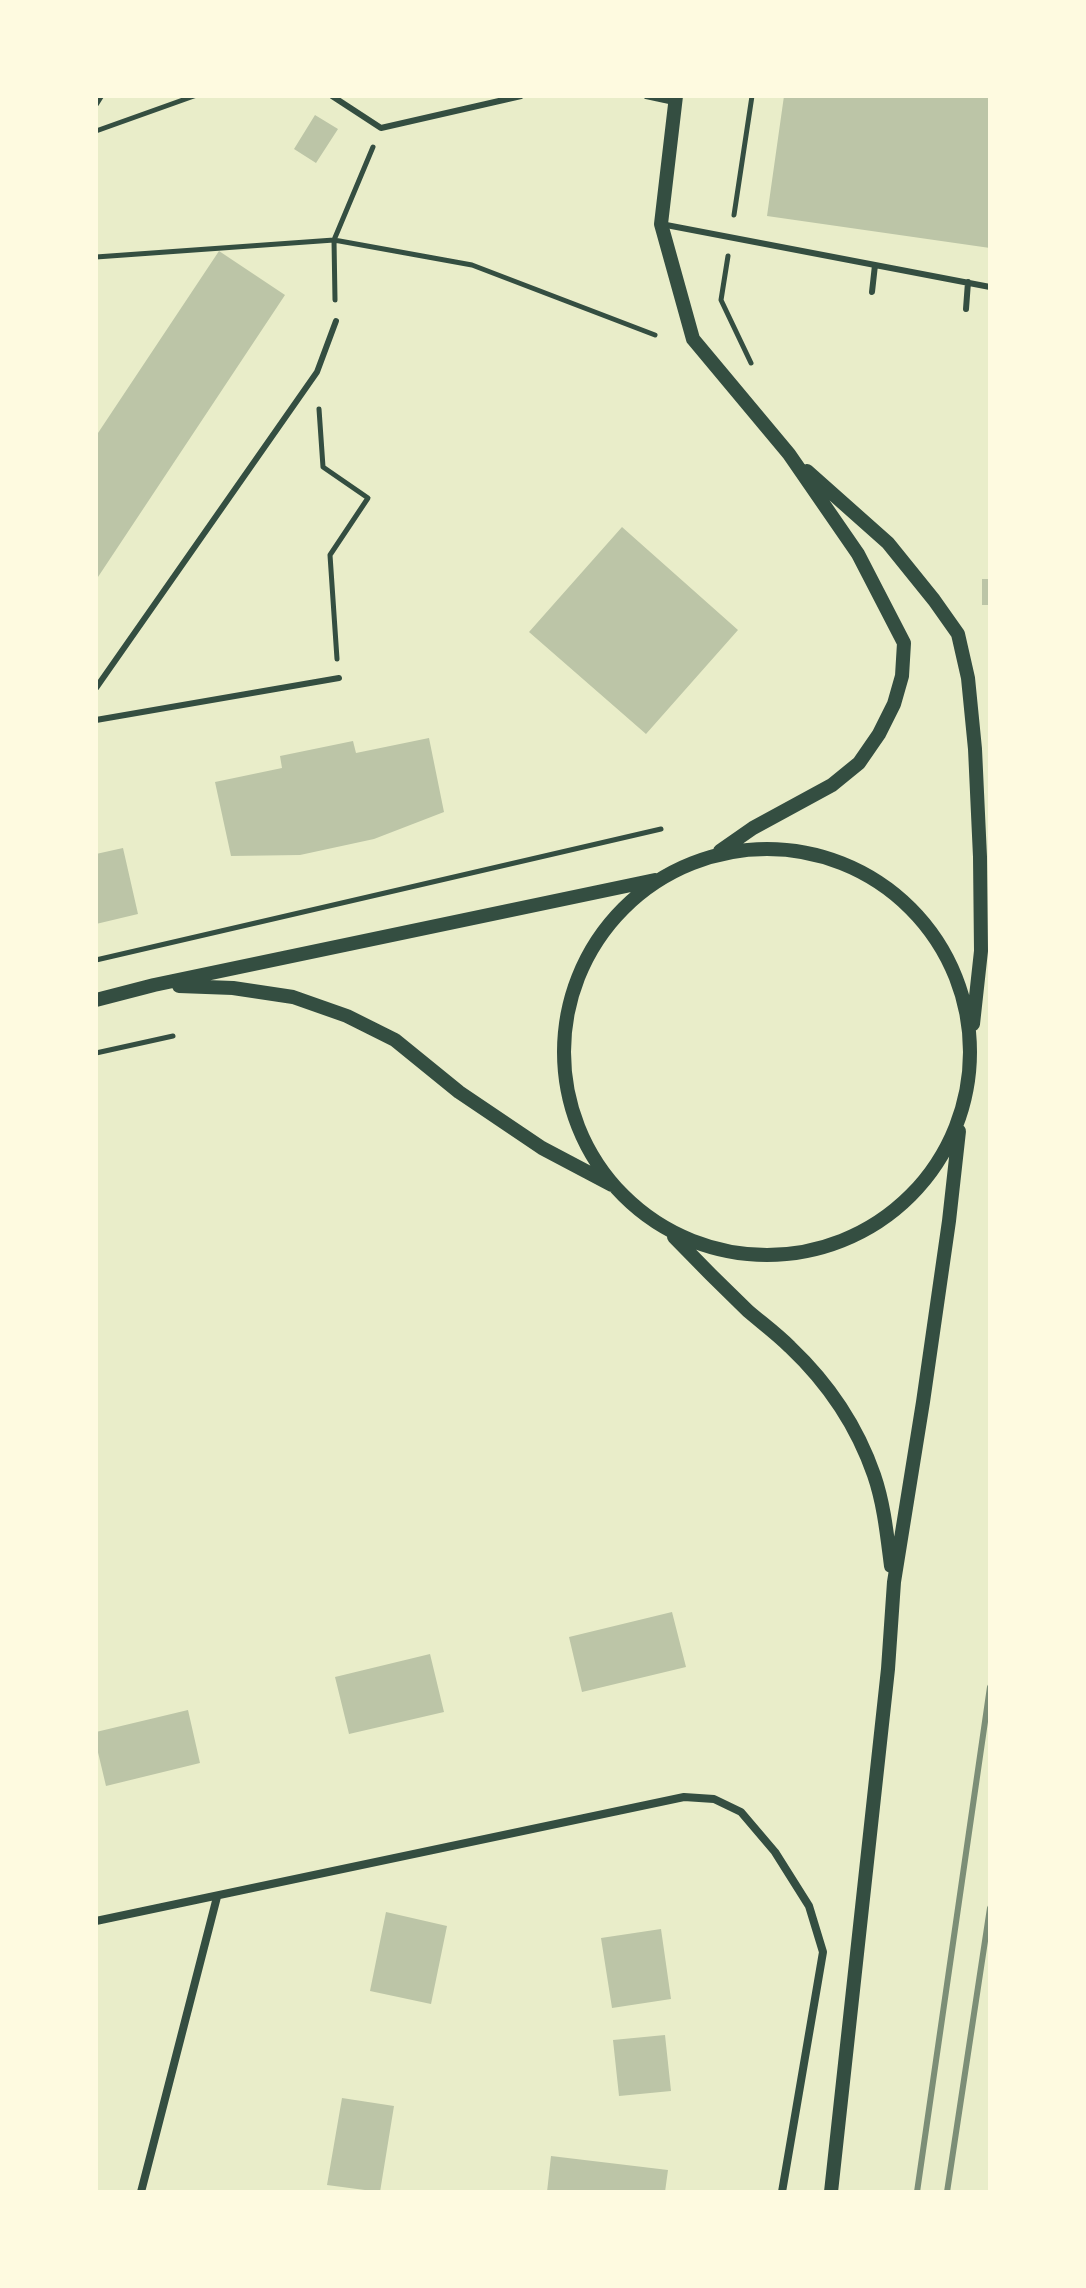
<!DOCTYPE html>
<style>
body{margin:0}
#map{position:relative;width:1086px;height:2288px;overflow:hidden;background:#e9edc9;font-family:Commissioner,sans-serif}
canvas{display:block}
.frame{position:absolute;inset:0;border:98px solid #fefae0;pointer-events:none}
</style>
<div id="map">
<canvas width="1086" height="2288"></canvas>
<div class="frame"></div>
</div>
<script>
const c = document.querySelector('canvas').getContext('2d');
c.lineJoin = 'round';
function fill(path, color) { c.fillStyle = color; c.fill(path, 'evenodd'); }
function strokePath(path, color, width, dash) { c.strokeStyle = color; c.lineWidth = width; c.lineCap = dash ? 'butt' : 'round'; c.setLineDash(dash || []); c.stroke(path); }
const building = new Path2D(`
 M784,96h206v152l-223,-32z
 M315,115l23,14 -22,34 -22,-14z
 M219,251l66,44 -189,285v-144z
 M622,527l116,103 -92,104 -117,-102z
 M982,579h8v26h-8z
 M429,738l15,74 -70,27 -74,16 -69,1 -16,-74 67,-14 -2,-12 73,-15 3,12z
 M123,848l15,66 -42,10v-70z
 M672,1612l14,55 -104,25 -13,-55z
 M430,1654l14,58 -95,22 -14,-57z
 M188,1710l12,53 -94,23 -10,-42v-12z
 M386,1912l61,14 -16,78 -61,-13z
 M661,1929l10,70 -59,9 -11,-70z
 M665,2035l6,56 -52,5 -6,-56z
 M342,2098l52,8 -14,86 -53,-7z
 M551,2156l117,14 -3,22h-118z`);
const path = new Path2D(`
 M96,131l98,-35
 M734,215l18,-119
 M728,256l-7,44 30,63
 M96,257l238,-17 39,-93
 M335,300l-1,-60 138,25 183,70
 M319,409l4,58 45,31 -38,57 7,104
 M96,960l565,-131
 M96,1053l77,-17`);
const service = new Path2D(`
 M332,96l49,32 140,-32
 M646,96l28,6
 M96,104l5,-8
 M661,224l329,63
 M872,292l3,-27
 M966,309l2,-27
 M96,688l221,-316 19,-51
 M96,720l243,-42`);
const minor = new Path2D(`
 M96,1921l588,-124 30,2 27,13 34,40 34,54 14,46 -41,240
 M141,2192l76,-295`);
const tertiary = new Path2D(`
 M676,96l-15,128 32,115 96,115 69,100 46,89 -2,33 -8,28 -15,30 -20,29 -27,22 -79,43 -33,23
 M807,471l81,72 46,57 24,34 10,44 7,71 5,108 1,94 -8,73
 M564 1052a203 203 0 1 1 406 0a203 203 0 1 1-406 0Z
 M179,986l54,2 60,9 54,19 48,24 64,52 83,56 70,37
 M96,1000l58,-15 501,-105
 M674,1237c24,25 49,50 74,74 14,12 29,23 42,36 38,36 67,79 84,128 10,29 13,60 17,91
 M831,2192l57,-523 6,-87 29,-180 26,-181 10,-90`);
const rail = new Path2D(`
 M917,2192l73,-505
 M947,2192l43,-284`);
fill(building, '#bcc5a7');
strokePath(path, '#344e41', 5);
strokePath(service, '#344e41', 6);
strokePath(minor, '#344e41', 8);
strokePath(tertiary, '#344e41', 14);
strokePath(rail, '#7c8e77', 6);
</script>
